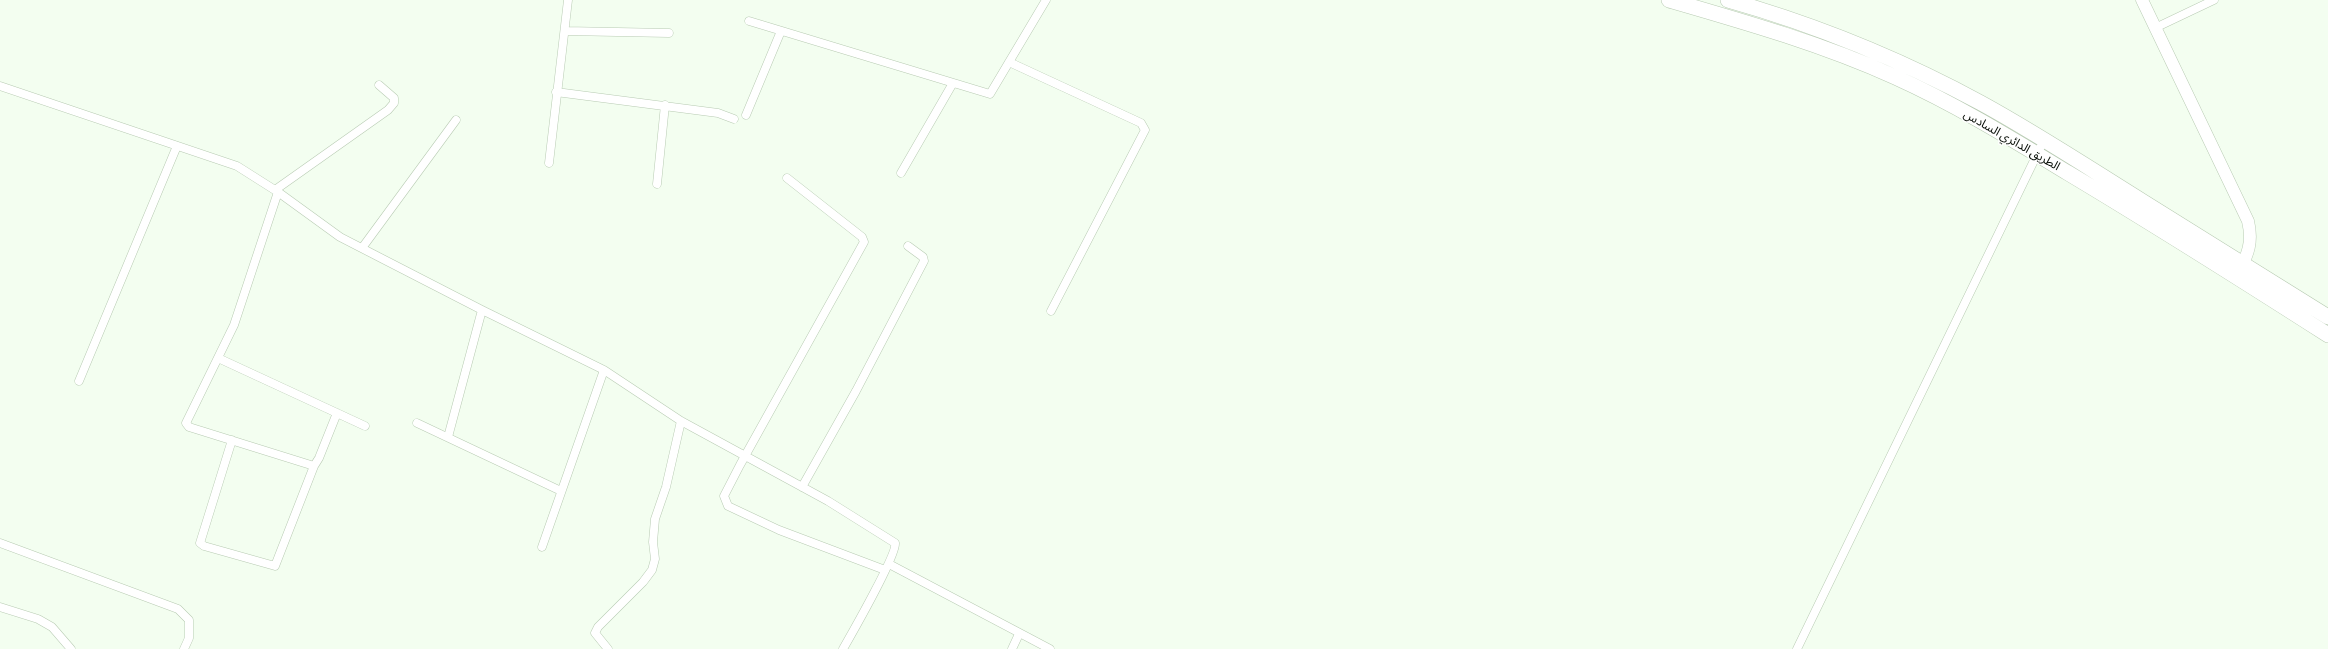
<!DOCTYPE html>
<meta charset="utf-8">
<style>
body{margin:0}
canvas{display:block;background:#f3fef0}
</style>
<canvas width="2328" height="649"></canvas>
<script>
const c = document.querySelector('canvas').getContext('2d');
c.lineJoin = 'round';
function strokePath(path, color, width, dash) { c.strokeStyle = color; c.lineWidth = width; c.lineCap = dash ? 'butt' : 'round'; c.setLineDash(dash || []); c.stroke(path); }
function drawText(font, color, halo, rows, align = 'center') {
  c.font = font + ' Commissioner,"Noto Sans Arabic",sans-serif'; c.lineWidth = 3; c.setLineDash([]); c.textBaseline = 'middle'; c.strokeStyle = halo; c.fillStyle = color; for (const [text, x, y, turn = 0] of rows) {
    c.save(); c.translate(x, y); c.rotate((+turn || 0) * Math.PI / 180); c.textAlign = isNaN(turn) ? turn : align; if (halo) c.strokeText(text, 0, 0); c.fillText(text, 0, 0); c.restore();
  }
}
const street = new Path2D(`
 M749,21l241,73 56,-94
 M2155,28l59,-28
 M565,31l104,2
 M1009,62l132,61 4,7 -94,181
 M0,86l237,80 41,26 62,45 142,73 122,60 77,51 147,80 67,42c3,10 -44,92 -52,106
 M556,92l162,21 16,6
 M746,115l35,-84
 M549,163l19,-163
 M901,173l52,-90
 M787,178l75,59 2,5 -124,223 -16,31 4,10 51,24 106,40
 M657,184l8,-79
 M275,190l113,-80 6,-7v-5l-15,-13
 M278,192l-44,133 -48,98 3,4 125,39
 M362,248l94,-128
 M218,358l147,68
 M79,381l98,-235
 M417,423l144,68
 M448,437l34,-127
 M232,440l-32,103 4,3 71,20 39,-100 5,-8 18,-45
 M802,487l54,-96 68,-130 -1,-4 -15,-11
 M0,543l178,66 11,11v18l-5,11
 M542,547l62,-177
 M889,564l161,85
 M0,607l38,12 14,8 19,22
 M608,649l-13,-16 3,-6 45,-45 9,-12 3,-11 -2,-17 2,-23 11,-32 15,-66
 M1012,649l7,-15
 M1797,649l247,-509`);
const secondary = new Path2D(`
 M2142,0l106,221c5,21 0,33 -9,51`);
const highway = new Path2D(`
 M1669,0c76,22 153,44 226,77 60,27 117,62 173,96 87,52 174,107 260,162
 M1728,0c88,25 172,59 253,103 55,30 108,65 161,98 62,39 124,77 186,116`);
const streetNames = [
 ["الطريق الدائري السادس",2012,140,30]
];
strokePath(street, '#b8cbb3', 9);
strokePath(secondary, '#b8cbb3', 13);
strokePath(highway, '#b8cbb3', 16);
strokePath(street, '#fff', 8);
strokePath(secondary, '#fff', 12);
strokePath(highway, '#fff', 15);
drawText('12px', '#080e07', '#fff', streetNames);
</script>
